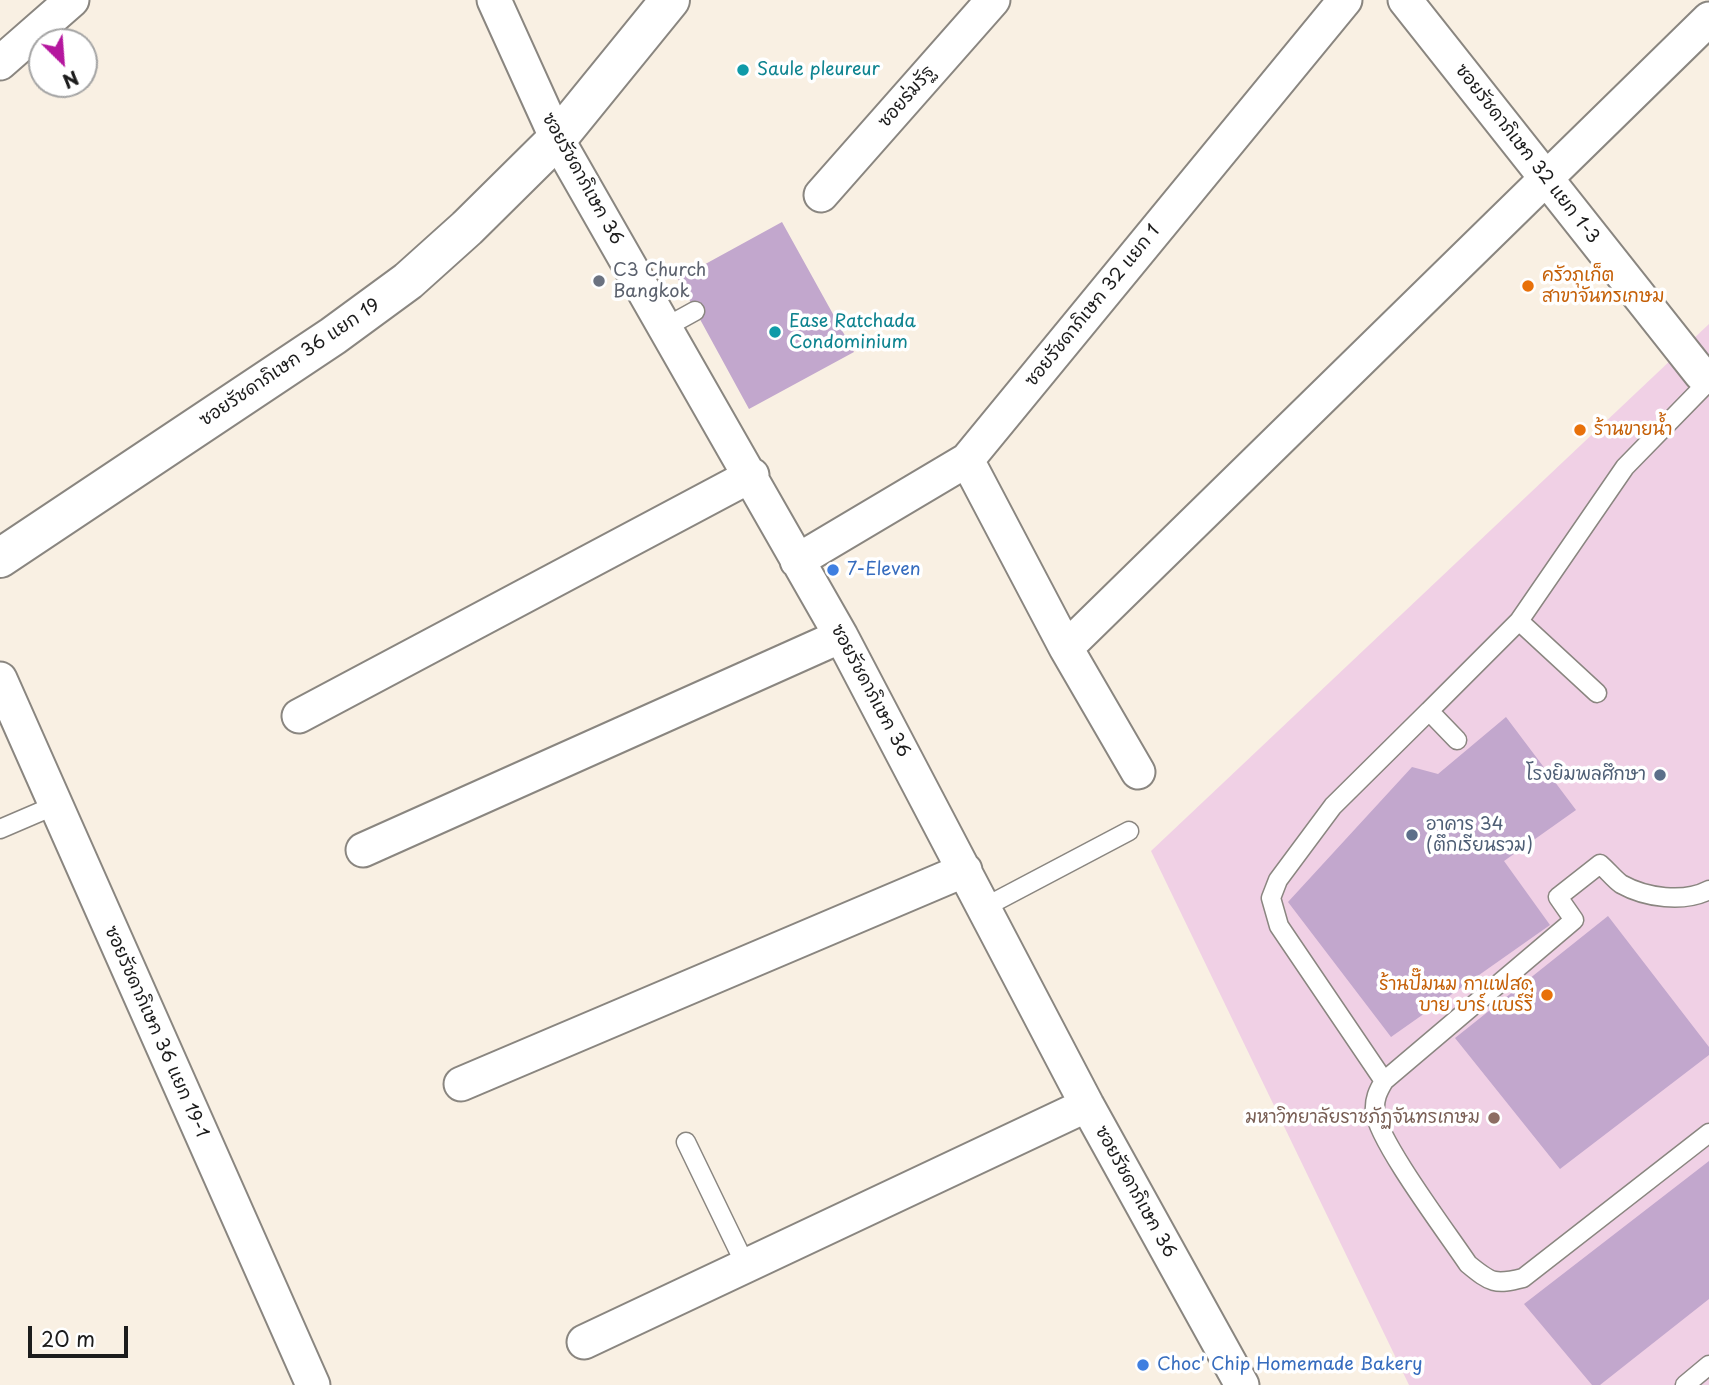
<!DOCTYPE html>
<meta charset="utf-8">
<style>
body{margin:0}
#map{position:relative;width:1709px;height:1385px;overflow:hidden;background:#f9f0e3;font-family:"Playpen Sans",sans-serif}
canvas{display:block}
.north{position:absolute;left:28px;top:28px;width:70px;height:70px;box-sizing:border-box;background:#fff;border:2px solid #a4a4a4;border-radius:50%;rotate:155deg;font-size:19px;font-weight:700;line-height:28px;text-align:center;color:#1c1c1c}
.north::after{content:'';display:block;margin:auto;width:24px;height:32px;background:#b5179e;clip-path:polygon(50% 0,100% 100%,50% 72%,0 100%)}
.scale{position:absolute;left:28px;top:1326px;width:100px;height:32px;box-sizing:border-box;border:4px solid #1c1c1c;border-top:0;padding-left:9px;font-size:21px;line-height:24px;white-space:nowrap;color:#1c1c1c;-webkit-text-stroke:5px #fff;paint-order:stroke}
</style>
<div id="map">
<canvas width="1709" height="1385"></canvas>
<div class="north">N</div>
<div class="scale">20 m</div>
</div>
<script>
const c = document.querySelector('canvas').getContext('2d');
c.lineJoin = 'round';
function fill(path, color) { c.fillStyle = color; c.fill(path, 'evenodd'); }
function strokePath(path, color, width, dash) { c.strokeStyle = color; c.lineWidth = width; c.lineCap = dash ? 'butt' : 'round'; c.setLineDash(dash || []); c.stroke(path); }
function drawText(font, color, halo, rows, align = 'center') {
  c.font = font + ' "Playpen Sans","Playpen Sans Thai",sans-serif'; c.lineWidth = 7; c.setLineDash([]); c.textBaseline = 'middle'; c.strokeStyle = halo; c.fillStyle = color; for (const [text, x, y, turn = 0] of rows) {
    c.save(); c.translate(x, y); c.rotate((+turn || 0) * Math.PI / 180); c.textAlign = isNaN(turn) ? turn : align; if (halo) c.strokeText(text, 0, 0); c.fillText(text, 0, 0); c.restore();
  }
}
const built = new Path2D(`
 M1709,324v1061h-300l-258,-534z`);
const building = new Path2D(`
 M782,222l72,130 -105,57 -71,-130z
 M1506,717l70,93 -72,51 46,64 -159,112 -103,-135 124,-135 26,7z
 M1608,916l101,131v8l-149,114 -105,-131z
 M1709,1161v138l-109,86h-8l-68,-81z`);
const service = new Path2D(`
 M666,327l29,-16
 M1597,693l-78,-72 106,-154 82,-84
 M1429,711l-96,95 -55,74 -7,18 8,28 105,155 190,-161 -16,-23 42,-33c7,6 14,15 21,20 25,14 63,19 88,6
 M1457,740l-28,-29 90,-90
 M0,829l56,-24
 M985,907l144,-76
 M1384,1081c-6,10 -10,18 -9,31 3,29 73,122 93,152 23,19 27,21 55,14l186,-145
 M686,1142l60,124
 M1685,1385l24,-20`);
const minor = new Path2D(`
 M494,0l63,139 284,497 246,469 155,280
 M1405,0l296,374
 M0,63l72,-63
 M821,195l172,-195
 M967,460l99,188 643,-629
 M797,561l170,-101 378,-460
 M1066,648l72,124
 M0,679l313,706
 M299,716l453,-241
 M363,850l478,-214
 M461,1084l504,-214
 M584,1342l503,-237`);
const tertiary = new Path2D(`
 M0,558l333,-222 75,-55 59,-53 90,-89 113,-139`);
const markers = [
 [743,70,7,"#0f9aa8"],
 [599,281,7,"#6b7280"],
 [1528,286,7,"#e8710a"],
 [775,332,7,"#0f9aa8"],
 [1580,430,7,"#e8710a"],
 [833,570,7,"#3f7fe0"],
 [1660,775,7,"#5c6f8a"],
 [1412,835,7,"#5c6f8a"],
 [1547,995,7,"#e8710a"],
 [1494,1118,7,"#8d6e63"],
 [1143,1365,7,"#3f7fe0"]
];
const cultureNames = [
 ["Saule pleureur",757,70],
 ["Ease Ratchada",789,322],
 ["Condominium",789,343]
];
const streetNames = [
 ["ซอยร่มรัฐ",907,97,-49],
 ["ซอยรัชดาภิเษก 32 แยก 1-3",1527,154,52],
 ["ซอยรัชดาภิเษก 36",582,179,61],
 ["ซอยรัชดาภิเษก 32 แยก 1",1093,306,-51],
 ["ซอยรัชดาภิเษก 36 แยก 19",290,363,-34],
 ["ซอยรัชดาภิเษก 36",870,691,62],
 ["ซอยรัชดาภิเษก 36 แยก 19-1",156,1032,66],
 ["ซอยรัชดาภิเษก 36",1135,1192,61]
];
const worshipNames = [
 ["C3 Church",613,271],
 ["Bangkok",613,292]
];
const foodNames = [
 ["ครัวภูเก็ต",1542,276],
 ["สาขาจันทรเกษม",1542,297],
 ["ร้านขายน้ำ",1594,430],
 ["ร้านปั๊มนม กาแฟสด",1533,985,"right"],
 ["บาย บาร์ แบร์รี่",1533,1006,"right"]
];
const shopNames = [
 ["7-Eleven",847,570],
 ["Choc' Chip Homemade Bakery",1157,1365]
];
const serviceNames = [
 ["โรงยิมพลศึกษา",1646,775],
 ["อาคาร 34",1426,825,"left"],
 ["(ตึกเรียนรวม)",1426,846,"left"]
];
const educationNames = [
 ["มหาวิทยาลัยราชภัฏจันทรเกษม",1480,1118]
];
fill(built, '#f0d0e5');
fill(building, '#c2a7cd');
strokePath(service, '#8a8680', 21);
strokePath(minor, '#8a8680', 37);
strokePath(tertiary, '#8a8680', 42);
strokePath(service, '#fff', 18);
strokePath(minor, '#fff', 33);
strokePath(tertiary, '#fff', 38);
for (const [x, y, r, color] of markers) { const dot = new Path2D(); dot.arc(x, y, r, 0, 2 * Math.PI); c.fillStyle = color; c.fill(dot); strokePath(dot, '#fff', 2.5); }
drawText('18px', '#0d838f', '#fff', cultureNames, 'left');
drawText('18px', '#1c1c1c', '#fff', streetNames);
drawText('18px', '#5b616d', '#fff', worshipNames, 'left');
drawText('18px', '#c56008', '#fff', foodNames, 'left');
drawText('18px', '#366cbe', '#fff', shopNames, 'left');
drawText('18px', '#4e5e75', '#fff', serviceNames, 'right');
drawText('18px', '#785e54', '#fff', educationNames, 'right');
</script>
